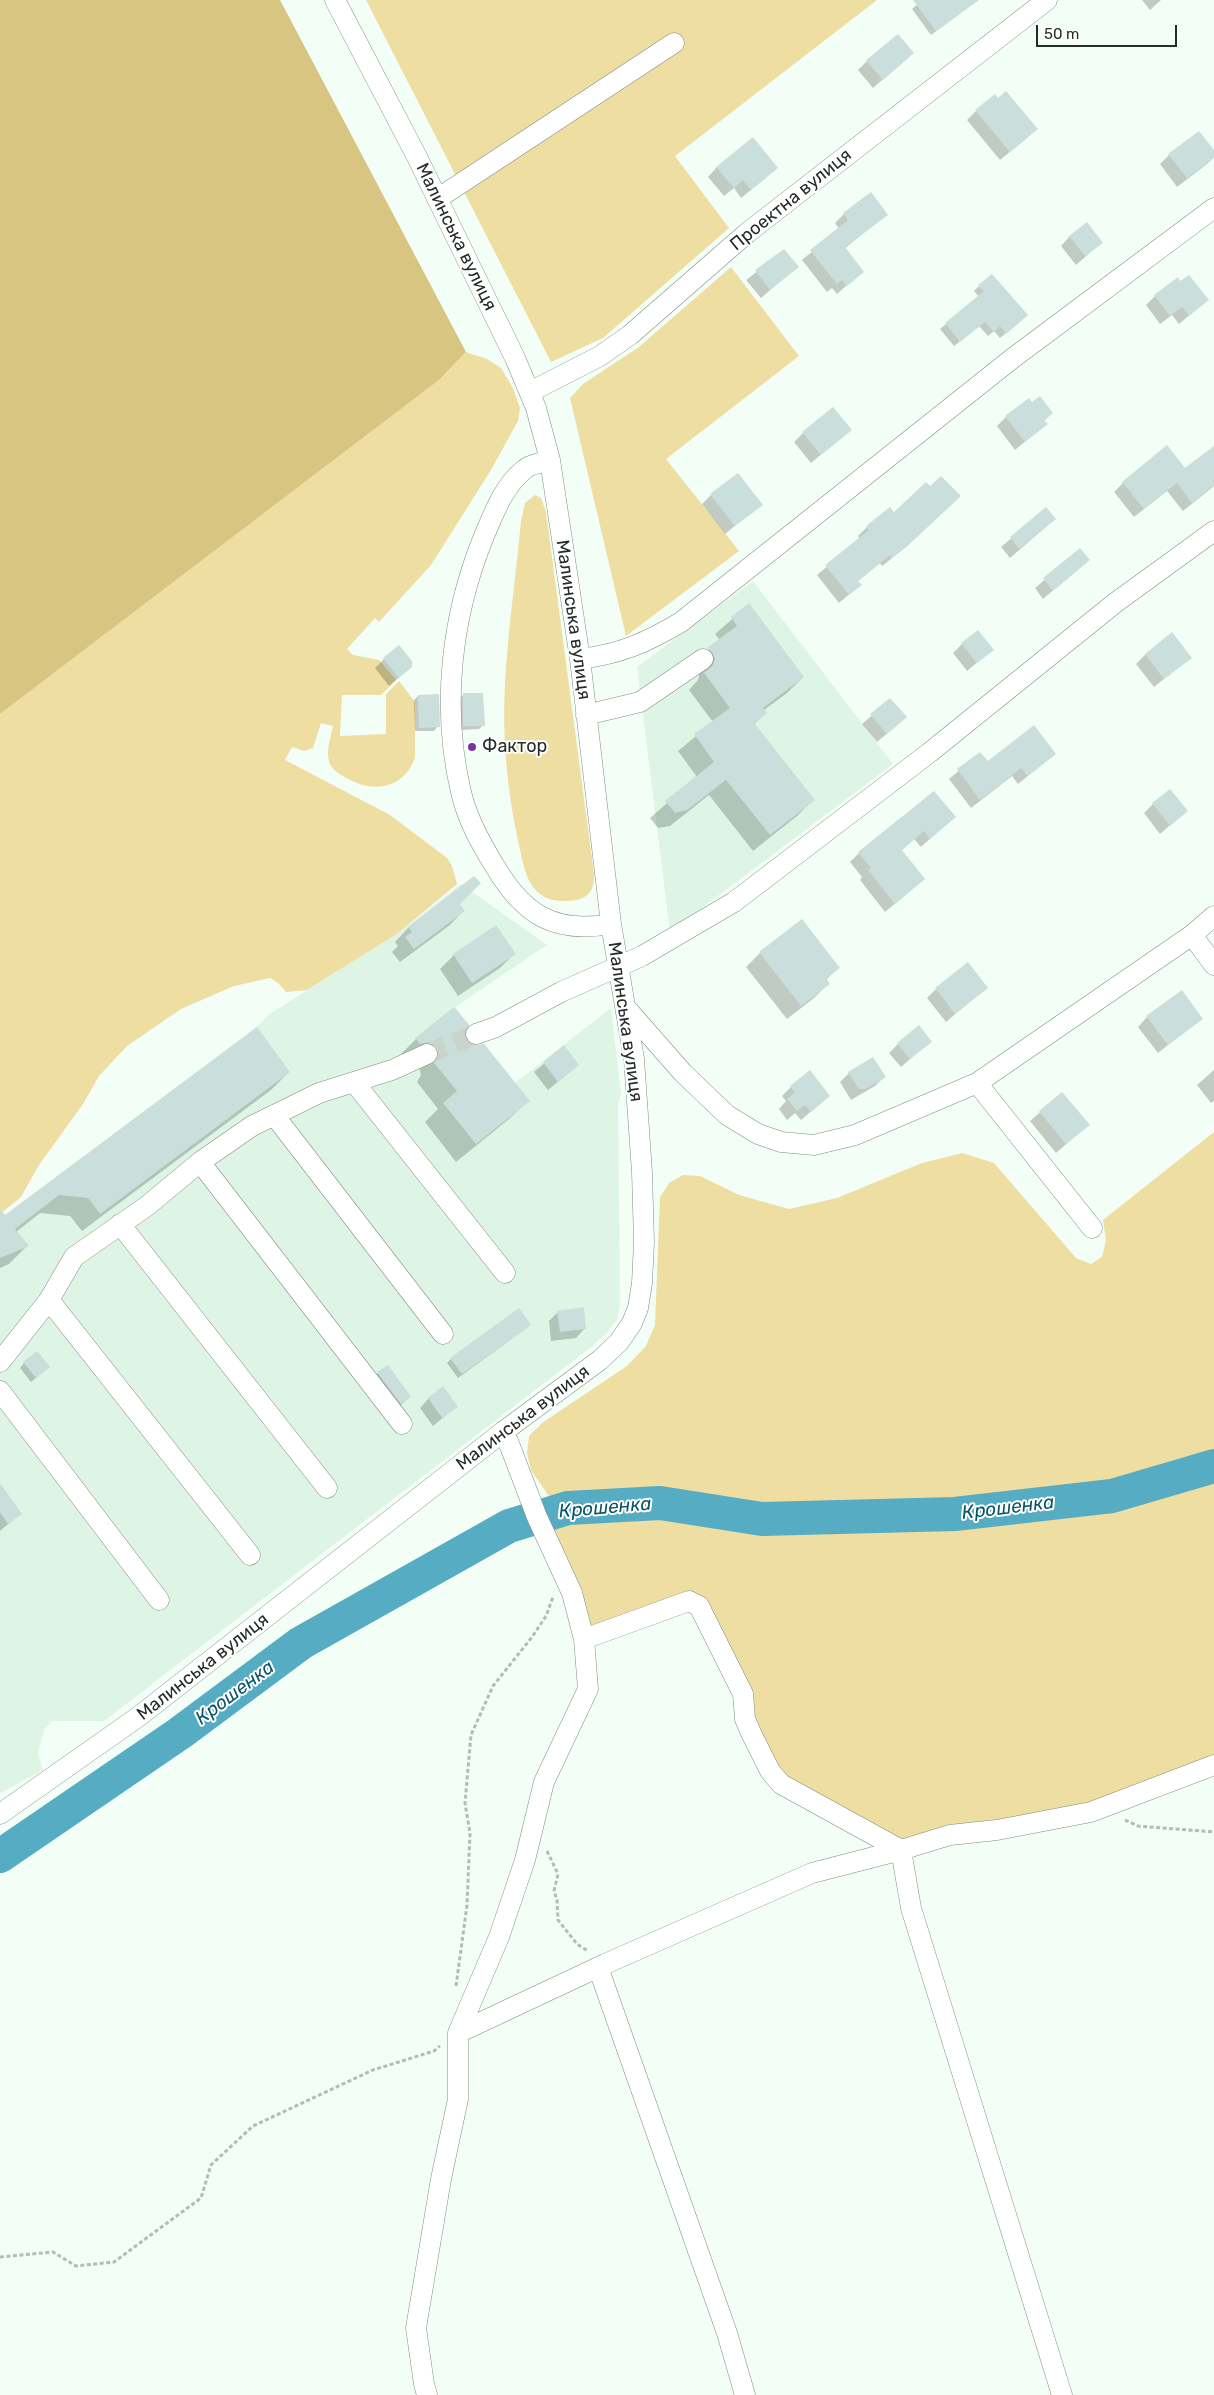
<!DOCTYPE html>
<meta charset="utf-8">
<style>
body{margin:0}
#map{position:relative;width:1214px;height:2395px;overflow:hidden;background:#f2fef6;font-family:Rubik,sans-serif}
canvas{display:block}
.scale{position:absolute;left:1036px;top:25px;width:141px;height:22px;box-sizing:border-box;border:2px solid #262c28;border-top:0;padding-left:6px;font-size:15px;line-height:18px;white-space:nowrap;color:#262c28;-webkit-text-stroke:4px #fff;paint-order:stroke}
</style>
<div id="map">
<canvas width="1214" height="2395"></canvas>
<div class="scale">50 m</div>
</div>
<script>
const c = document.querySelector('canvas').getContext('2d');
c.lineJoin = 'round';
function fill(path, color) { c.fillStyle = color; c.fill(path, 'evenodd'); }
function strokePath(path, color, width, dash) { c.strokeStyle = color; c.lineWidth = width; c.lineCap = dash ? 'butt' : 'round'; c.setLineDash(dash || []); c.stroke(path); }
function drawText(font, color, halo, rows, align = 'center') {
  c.font = font + ' Rubik,sans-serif'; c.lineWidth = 4; c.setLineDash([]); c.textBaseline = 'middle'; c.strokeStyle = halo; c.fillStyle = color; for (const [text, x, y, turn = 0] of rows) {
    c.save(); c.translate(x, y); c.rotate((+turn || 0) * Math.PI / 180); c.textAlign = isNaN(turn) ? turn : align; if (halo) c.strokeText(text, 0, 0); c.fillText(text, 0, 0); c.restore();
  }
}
const built = new Path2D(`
 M753,581l140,183 -223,168 -33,-265z
 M461,884l86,61 -92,62 60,76 96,-75 10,86 -3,10 2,201 -3,14 -12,16 -15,13 -486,373h-52l-8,9 -6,23 5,17 -43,23v-574l257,-192 11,-12 129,-81z`);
const green = new Path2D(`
 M366,0h511l-202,156 54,72 -126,110 -52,24z
 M731,267l68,89 -133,103 73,92 -113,85 -56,-238 13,-14 56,-37z
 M466,352l21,7 14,9 12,20 7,20 -2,13 -27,49 -60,95 -52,57 -4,-4 -28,31 6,6 26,5 17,20 -15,15h-39l-2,41 46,-2v-40l13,-13 16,21v56c-12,31 -40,35 -67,21 -7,-4 -17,-9 -19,-18 -3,-11 2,-25 4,-35l-12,-3 -8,25 -9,3 -12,-4 -7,13 105,55 57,43 5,8 5,18 -60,50 -90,56 -21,2 -8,-9 -8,-5 -36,8 -53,23 -54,37 -28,30 -16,28 -44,61 -18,32 -21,17v-500l439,-334z
 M535,495l6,3 5,14 48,362c1,22 -11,27 -31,27 -14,0 -24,-5 -32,-17 -7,-12 -9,-26 -12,-39 -12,-53 -17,-108 -14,-162 3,-54 11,-108 16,-162l4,-18z
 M1214,1132v633l-123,47 -190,38 -120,-66 -82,-178 -115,33 -47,-122 31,-10 -20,-12 -17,-25 -4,-17 2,-17 13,-13 85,-57 19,-20 9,-21 5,-128 9,-14 14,-8 17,1 39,19 50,14 48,-11 85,-35 40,-10 32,10 82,95 15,6 11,-7 4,-17 -3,-20z`);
const forest = new Path2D(`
 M0,0h280l186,352 -27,28 -439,334z`);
const shadow = new Path2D(`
 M923,0h36l2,13 -30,22 -19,-26z
 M1142,0h19l-11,10z
 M913,53l-40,35 -15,-18 9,-9z
 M976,111l51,27 -27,22 -33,-40z
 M1214,152v5l-7,7 -30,23 -17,-23 9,-9z
 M717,167l50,10 -26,21 -7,-10 -10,8 -16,-19z
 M844,214l42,1 -42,34 18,23 -25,22 -5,-6 -5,4 -25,-32 37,-31 -4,-6z
 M1070,236l31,7 -25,22 -15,-19z
 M784,251l13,16 -36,31 -15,-18z
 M1180,283l27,17 -28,24 -7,-9 -12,9 -14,-19 9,-9z
 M979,286l42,35 -21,17 -6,-7 -6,5 -9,-10 -25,20 -14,-17 39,-32 -5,-6z
 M1032,404l20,9 -8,8 2,3 -31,26 -18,-24 9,-9z
 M850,430l-39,33 -17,-21 9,-9z
 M1214,447v39l-31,25 -16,-20 -33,26 -20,-25 9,-9 62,-14z
 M711,495l50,9 -36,30 -23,-30z
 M950,505l-44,42 -24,19 -2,-3 -23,19 3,3 -21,18 -22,-28 43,-36 -2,-3 9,-9 27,-13z
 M1046,509l9,10 -45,39 -9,-11z
 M1080,550l8,10 -45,39 -8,-11z
 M749,605l54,72 -16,16 -23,17 2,3 -12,11 59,76 -16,16 -44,35 -44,-56 -39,31 -12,2 -8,-10 47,-41 -19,-26 35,-29 -24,-32 9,-10 1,-5 -2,-7 -5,-3 28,-25 -5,-6z
 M962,644l30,6 -25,21 -14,-18z
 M1146,654l44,4 -36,29 -18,-23z
 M384,659l17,17 -12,10 -14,-18z
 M463,695l20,30 -4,4 -19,1 -1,-31z
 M418,696l20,30 -4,5h-19l-1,-31z
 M890,700l6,26 -19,16 -15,-18z
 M980,753l7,10 68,-9 -37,30 -6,-8 -41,32 -22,-29z
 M1153,804l33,7 -26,23 -16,-21z
 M954,817l-33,30 -7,-8 -13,12 23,28 -39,33 -25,-32 2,-3 -12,-15 9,-9z
 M474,878l-16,26 5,7 -13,14 -50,37 -8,-10 6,-6 -3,-4 13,-14z
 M495,927l19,27 -14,14 -42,28 -18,-27 14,-14z
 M760,953l78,15 -12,12 2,4 -14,14 -27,21 -41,-52z
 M986,988l-40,34 -19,-24 9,-9z
 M454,1008l13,36 61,57 -19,18 -53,43 -31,-40 13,-13 -21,-27 4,-7 -2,-8 -22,-9 19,-19z
 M1147,1017l54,2 -43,34 -20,-26z
 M931,1041l-30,26 -12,-14 9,-9z
 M564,1047l14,18 -30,25 -14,-18z
 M1214,1070v31l-3,2 -14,-18z
 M289,1072l-18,18 -189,141 -12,-15 -30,-3 -24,19 11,14 -18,18 -9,4v-48z
 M849,1073l35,4 -9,9 -24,14 -11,-18z
 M791,1087l38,9 -28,24 -6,-7 -8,7 -8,-11 7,-8 -4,-5z
 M1062,1093l26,32 -32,28 -26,-32z
 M558,1312l27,16 -9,10 -25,3 -2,-20z
 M525,1329l-67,49 -11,-15 4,-4z
 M24,1363l20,8 -13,11 -11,-14z
 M378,1373l31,24 -9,9 -31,-24z
 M429,1398l27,9 -23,19 -13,-18z
 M0,1486l20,28 -20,17z`);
const river = new Path2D(`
 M0,1856l180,-123 121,-90 208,-117 59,-18 92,-5 102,16 193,-5 157,-18 102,-30`);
const building = new Path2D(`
 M913,0h66l-43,31z
 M898,34l16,19 -31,27 -17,-20z
 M1006,91l32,38 -28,23 -35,-42 20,-16 3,4z
 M1199,131l15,19v8l-27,20 -19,-24z
 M753,137l25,31 -27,22 -8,-10 -9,8 -18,-21z
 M871,192l17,23 -43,32 19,25 -17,14 -5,-6 -5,4 -27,-34 38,-30 -5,-7z
 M1087,222l16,21 -18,13 -16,-20z
 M784,249l15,18 -29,23 -15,-20z
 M992,274l36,41 -22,19 -6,-8 -6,6 -9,-10 -25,20 -15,-19 39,-32 -6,-6z
 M1189,275l20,25 -20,16 -7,-9 -12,9 -16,-21 24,-18 2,4z
 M1040,396l13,17 -9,7 4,4 -23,18 -20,-26 24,-18 3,4z
 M833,407l19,23 -31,25 -19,-23z
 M1167,445l18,23 29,-22v39l-22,18 -15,-20 -33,26 -22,-27z
 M738,473l25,32 -28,21 -25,-32z
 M941,476l20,20 -45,42 -24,20 -2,-3 -32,26 4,4 -13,10 -24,-30 44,-35 -3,-4 24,-19 4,5 32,-30 4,4z
 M1046,507l10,12 -37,30 -9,-12z
 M1080,548l10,12 -37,31 -10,-13z
 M749,603l55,74 -41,31 4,5 -13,10 61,77 -45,35 -44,-55 -39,30 -12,3 -10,-12 49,-39 -20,-28 36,-26 -26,-35 9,-8 2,-6 -3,-7 -5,-4 30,-22 -6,-9z
 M978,630l16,20 -17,13 -16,-20z
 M1172,632l20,26 -28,21 -19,-25z
 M399,645l13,16v6l-13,11 -16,-20z
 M463,693h20l2,33h-22z
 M439,694l1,33 -21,1 -1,-33z
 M890,698l17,19 -20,17 -17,-20z
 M1034,725l22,29 -28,22 -7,-8 -41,32 -23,-31 23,-17 8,9z
 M1170,789l18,22 -18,15 -18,-23z
 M934,791l22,26 -26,22 -6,-8 -22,19 23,29 -30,25 -27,-34 3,-2 -13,-16z
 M474,876l7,7 -21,21 5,7 -51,38 -9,-12 7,-5 -4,-5z
 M802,919l38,49 -14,10 4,6 -29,22 -42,-54z
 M496,925l20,29 -44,29 -19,-29z
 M968,962l20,26 -33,26 -20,-26z
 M1182,990l21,29 -35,26 -22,-29z
 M454,1007l15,18 -5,7 4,11 6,3 10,-2 46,57 -54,43 -33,-41 14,-12 -23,-28 5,-7 -1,-7 -9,-7 -9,2 -5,-6z
 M919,1025l13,17 -22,17 -13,-16z
 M257,1027l33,45 -190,142 -12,-16 -29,-3 -44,34 14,17 -29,12v-49l5,6z
 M564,1045l15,20 -21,17 -15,-20z
 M873,1057l13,20 -21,12h-6l-11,-17z
 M810,1070l20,26 -19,16 -6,-7 -8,6 -10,-12 8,-7 -5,-6z
 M1062,1092l28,33 -24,19 -27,-33z
 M584,1307l2,22 -26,3 -3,-21z
 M519,1308l12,17 -69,49 -12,-16z
 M37,1351l13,16 -14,11 -13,-16z
 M388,1365l23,32 -10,7 -24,-32z
 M443,1386l15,21 -16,11 -14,-20z
 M0,1483l22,31 -14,10 -8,-12z`);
const minorTunnel = new Path2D(`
 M427,1054l49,-20`);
const path = new Path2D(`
 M1125,1820l13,6 76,6
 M547,1851l11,23 -4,17 3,9 1,20 19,24 11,7
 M456,1986l11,-81 3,-72 -5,-30 6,-68 22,-49 39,-49 14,-21 7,-19
 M0,2257l53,-5 23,14 38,-4 87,-64 10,-33 42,-39 120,-56 61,-19 6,-5`);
const minor = new Path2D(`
 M437,199l237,-156
 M530,392l70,-36 30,-21 117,-102 300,-233
 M550,460c-8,3 -20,4 -25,9 -21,16 -31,44 -41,67 -33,81 -43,171 -23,256 6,27 20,52 35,76 28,47 59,66 115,56
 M580,659c40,-5 66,-16 101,-37l332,-264 201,-150
 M586,715l54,-13 63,-43
 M1192,935l22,30
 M626,1008l57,65 44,42 31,19 23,8 33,3 41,-10 122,-52 215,-148 22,-19
 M476,1034l20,-7 65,-35 81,-36 92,-54 195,-149 186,-150 99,-72
 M354,1082l151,191
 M977,1083l115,145
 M274,1115l169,219
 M200,1162l202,262
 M120,1224l207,264
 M49,1300l201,255
 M0,1362l49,-62 25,-43 73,-51 53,-44 52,-36 67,-33 73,-23 35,-16
 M0,1391l159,209
 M584,1639l105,-38 10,5 44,88 2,25 6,14 19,38 11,13 120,66 10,58 151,487
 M0,1814l138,-97 366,-286 96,-71 19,-18 13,-19 6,-15 4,-25 2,-41 -2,-70 -8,-113 -23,-135 -31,-265 -30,-199 -14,-52 -21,-50 -99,-203 -81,-155
 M598,1967l129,366 18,62
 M458,2033l147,-69 207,-91 89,-23 49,-15 47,-5 94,-18 123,-47
 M427,2395l-3,-11 -8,-56 25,-149 17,-80v-66l41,-96 26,-77 19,-78 44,-93 -4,-50 -12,-46 -35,-76 -29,-76`);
const markers = [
 [472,747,5,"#7a34a8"]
];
const streetNames = [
 ["Проектна вулиця",791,200,-39],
 ["Малинська вулиця",456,237,64],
 ["Малинська вулиця",573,620,82],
 ["Малинська вулиця",625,1022,82],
 ["Малинська вулиця",523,1418,-37],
 ["Малинська вулиця",203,1667,-38]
];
const poiNames = [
 ["Фактор",482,747]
];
const waterNames = [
 ["Крошенка",605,1508,-5],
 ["Крошенка",1008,1508,-7],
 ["Крошенка",235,1693,-37]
];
fill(built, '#def5e6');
fill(green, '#eedea1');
fill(forest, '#d7c581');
fill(shadow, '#0003');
strokePath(river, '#55acc3', 34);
fill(building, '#cadedb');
strokePath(minorTunnel, '#c9d4cd', 20, [20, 10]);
strokePath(minor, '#808d84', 21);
strokePath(path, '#b3bdb6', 3, [4, 2.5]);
strokePath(minor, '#fff', 20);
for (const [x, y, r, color] of markers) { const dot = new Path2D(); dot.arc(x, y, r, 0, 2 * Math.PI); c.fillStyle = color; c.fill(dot); strokePath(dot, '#fff', 2); }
drawText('18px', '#262c28', '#fff', streetNames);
drawText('18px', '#262c28', '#fff', poiNames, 'left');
drawText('italic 19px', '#075566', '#fff', waterNames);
</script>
